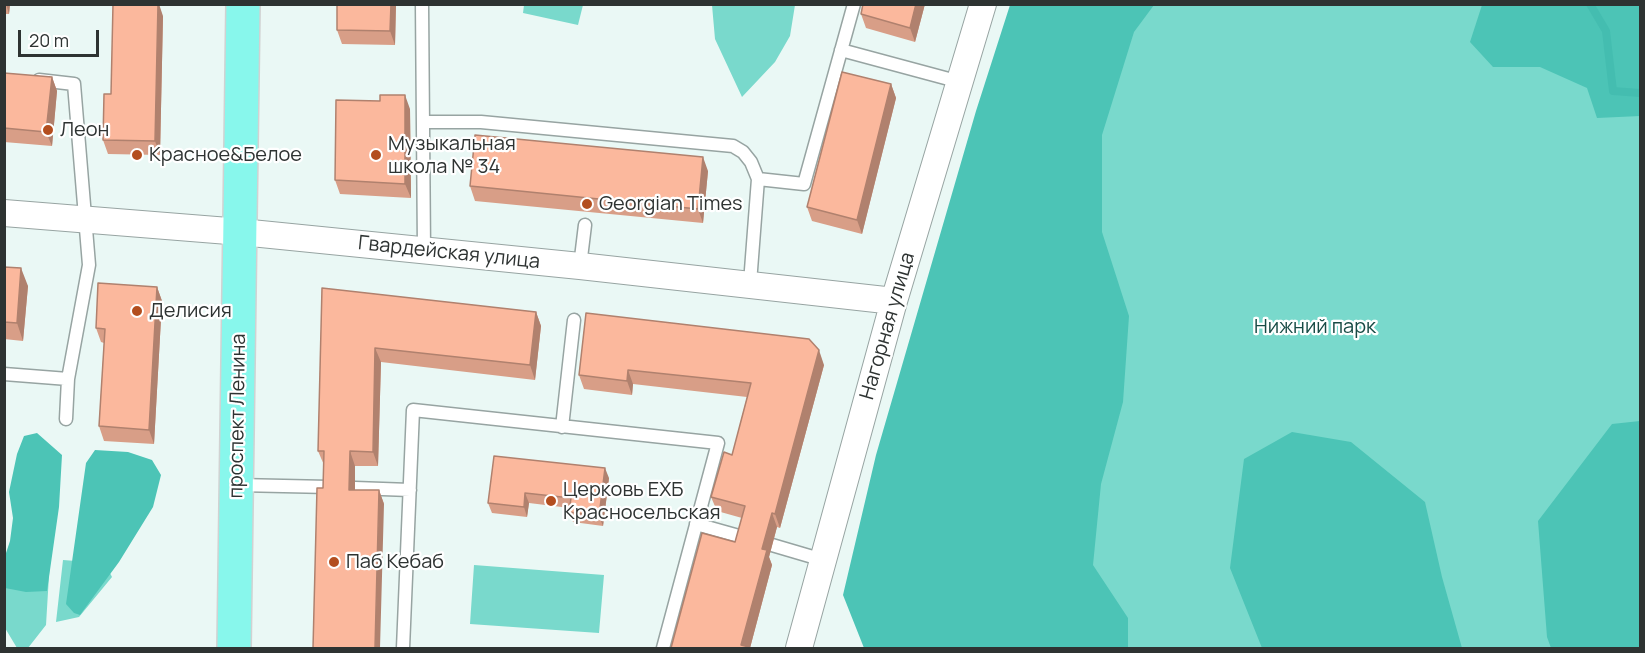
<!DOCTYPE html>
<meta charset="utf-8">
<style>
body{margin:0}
#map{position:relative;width:1645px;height:653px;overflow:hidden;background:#eaf8f5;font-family:Manrope,sans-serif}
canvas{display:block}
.frame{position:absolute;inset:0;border:6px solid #2e3332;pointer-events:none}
.scale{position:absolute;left:18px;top:30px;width:81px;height:27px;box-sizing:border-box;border:3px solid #2e3332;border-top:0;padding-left:8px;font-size:18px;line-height:21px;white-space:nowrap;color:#2e3332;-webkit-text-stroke:4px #fff;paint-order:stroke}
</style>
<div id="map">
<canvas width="1645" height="653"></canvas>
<div class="frame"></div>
<div class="scale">20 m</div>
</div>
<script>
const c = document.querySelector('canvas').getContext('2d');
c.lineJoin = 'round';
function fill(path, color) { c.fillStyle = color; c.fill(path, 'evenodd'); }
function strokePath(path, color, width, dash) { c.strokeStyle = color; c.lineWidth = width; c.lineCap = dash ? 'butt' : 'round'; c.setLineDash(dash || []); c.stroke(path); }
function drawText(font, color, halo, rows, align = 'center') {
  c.font = font + ' Manrope,sans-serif'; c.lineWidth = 4.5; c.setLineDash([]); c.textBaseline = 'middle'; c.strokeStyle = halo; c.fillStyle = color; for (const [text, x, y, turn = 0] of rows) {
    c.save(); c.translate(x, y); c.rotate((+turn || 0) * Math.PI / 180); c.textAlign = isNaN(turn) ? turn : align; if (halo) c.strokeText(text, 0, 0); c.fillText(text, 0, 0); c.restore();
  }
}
const green = new Path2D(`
 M524,5v-1l59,1 -5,20 -55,-12z
 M712,5h83l-5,31 -15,26 -33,35 -27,-58z
 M1030,5h610v643h-734z
 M50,559l-4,66 -18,23h-11l-12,-20v-60z
 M63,560l13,1 34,12 2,4 -33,40 -23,5z
 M474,565l130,10 -5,58 -129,-9z`);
const forest = new Path2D(`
 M1010,5h144l-20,27 -32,103v97l27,84 -6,86 -22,82 -8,81 35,53v30h-264l-21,-53 33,-140 100,-344z
 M1482,5h158v111l-43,2 -10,-30 -47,-21h-47l-23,-25z
 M1640,421v227h-89l-4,-11 -9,-116 74,-97z
 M1292,432l59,10 74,60 17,75 20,71h-200l-32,-80 14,-109z
 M37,433l25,22 -3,52 -12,84 -21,1 -21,-4v-32l5,-15 3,-23 -4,-26 8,-38 7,-18z
 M95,450l33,2 24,8 9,15 -8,32 -34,55 -39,53 -6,-2 -8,-9 20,-141z`);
const stream = new Path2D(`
 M1590,4l16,27 7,60 27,2`);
const lane = new Path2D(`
 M422,4l2,247
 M841,50l119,32
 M39,80l35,4 15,181 -21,114 -2,40
 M423,122h58l252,24 10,6 8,10 7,17 -8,104
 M758,179l46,5 50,-180
 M580,266l5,-41
 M4,374l64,5
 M562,427l12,-107
 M238,485l91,2
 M355,488l55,2
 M696,524l50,14
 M772,545l51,15
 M403,648l10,-238 305,33 -55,205`);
const street = new Path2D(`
 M4,213l237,19 339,34 314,35
 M799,648l95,-347 89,-297`);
const primary = new Path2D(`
 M234,648l9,-644`);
const wall = new Path2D(`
 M4,4h6l-1,10h-5z
 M337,4h59l-1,41 -53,-1 -5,-14z
 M863,4h62l-10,38 -49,-14 -5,-14z
 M163,16l-3,139 -52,-1 -5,-14 8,-46z
 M4,73l48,4 5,14 -5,55 -48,-4z
 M891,84l5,14 -34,136 -50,-13 -5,-14z
 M410,109l1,89 -71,-4 -5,-14z
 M708,171l-5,52 -228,-22 -5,-15z
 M4,267l24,19 -5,55 -19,-2z
 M157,287l5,14 -8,143 -50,-3 -5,-15 5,-83 -3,-1 -5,-14z
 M322,288l214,24 5,14 -6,54 -154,-18 -3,104h-23v24h24l5,14 -61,-16 1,-23 -6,-14z
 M586,313l238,52 -44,163 -3,-1 -8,30 3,8 -22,83h-79l64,-106 7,-24 -25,-7 -6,-14 21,-42 15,-58 -114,-13 -1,11 -48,-6 -5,-14z
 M494,456l115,22 -6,48 -30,-4 -4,-10 1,-4 -41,-5 -2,14 -35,-4 -4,-10z`);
const shadedWall = new Path2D(`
 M6,4h4l-1,10z
 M158,4h1l4,12 -3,139 -5,-14z
 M391,4h5l-1,41 -5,-14z
 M916,4h9l-10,38 -5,-14z
 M52,77l5,14 -5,55 -6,-14z
 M891,84l5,14 -34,136 -5,-14z
 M405,95l5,14 1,89 -6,-14z
 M703,157l5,14 -5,52 -5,-14z
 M21,268l7,18 -5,55 -6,-18z
 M157,287l5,14 -8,143 -5,-14z
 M536,312l5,14 -6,54 -5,-15z
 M375,348l6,14 -3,104 -5,-14z
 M819,350l5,15 -44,163 -5,-14z
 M628,370l5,14 -1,11 -5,-14z
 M350,451l5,15v38l-6,-14z
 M605,468l4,10 -6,48 -4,-10z
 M379,490l5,14 -4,144h-5z
 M525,493l4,10 -2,14 -3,-10z
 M772,513l5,14 -8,30 3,8 -22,83h-7l-2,-3 21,-96z`);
const building = new Path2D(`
 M113,4h45l-3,137 -52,-1 1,-46h7z
 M337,4h54l-1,27 -53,-1z
 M863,4h53l-6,24 -49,-14z
 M842,72l49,12 -34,136 -50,-13z
 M4,73l48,4 -6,55 -42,-4z
 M380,95h25v89l-70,-4 1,-80 44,1z
 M475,135l228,22 -5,52 -228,-23z
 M4,267l17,1 -4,55 -13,-1z
 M98,283l59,4 -8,143 -50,-4 6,-97 -9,-1z
 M322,288l214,24 -6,53 -155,-17 -2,104 -23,-1 -1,39h30l-4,158h-62l4,-160h6l1,-37h-6z
 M586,313l223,26 10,11 -44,164 -3,-1 -10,36 5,1 -26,95 8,2v1h-78l31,-115 33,9 10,-36 -34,-9 13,-45 8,3 19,-72 -123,-13 -1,11 -48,-6z
 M494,456l111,12 -6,48 -30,-4 2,-14 -46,-5 -1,14 -36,-4z`);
const markers = [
 [48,130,6,"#b34e1f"],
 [137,155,6,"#b34e1f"],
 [376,155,6,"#b34e1f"],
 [587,204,6,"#b34e1f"],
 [137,311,6,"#b34e1f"],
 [551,501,6,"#b34e1f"],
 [334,562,6,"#b34e1f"]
];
const poiNames = [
 ["Леон",60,130],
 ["Музыкальная",388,144],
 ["школа № 34",388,167],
 ["Красное&Белое",149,155],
 ["Georgian Times",599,204],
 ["Делисия",149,311],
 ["Церковь ЕХБ",563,490],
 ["Красносельская",563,513],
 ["Паб Кебаб",346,562]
];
const streetNames = [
 ["Гвардейская улица",449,253,6],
 ["Нагорная улица",888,326,-74],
 ["проспект Ленина",238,416,-89]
];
const parkNames = [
 ["Нижний парк",1315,327]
];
fill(green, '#79d9cc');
fill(forest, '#4cc4b6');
strokePath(stream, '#44bdb0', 8);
strokePath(lane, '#97a4a2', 15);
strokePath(street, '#97a4a2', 28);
strokePath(primary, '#d1d2d2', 36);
strokePath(lane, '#fff', 12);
strokePath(street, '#fff', 26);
strokePath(primary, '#88f7ec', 33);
fill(wall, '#d89e87');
fill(shadedWall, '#b0816e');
fill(building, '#fbb89d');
strokePath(building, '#b0816e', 1.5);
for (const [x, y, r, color] of markers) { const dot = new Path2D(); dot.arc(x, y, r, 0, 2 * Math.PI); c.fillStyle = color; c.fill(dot); strokePath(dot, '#fff', 2); }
drawText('20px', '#2e3332', '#fff', poiNames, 'left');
drawText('20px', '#2e3332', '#fff', streetNames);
drawText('20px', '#174b45', '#fff', parkNames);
</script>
